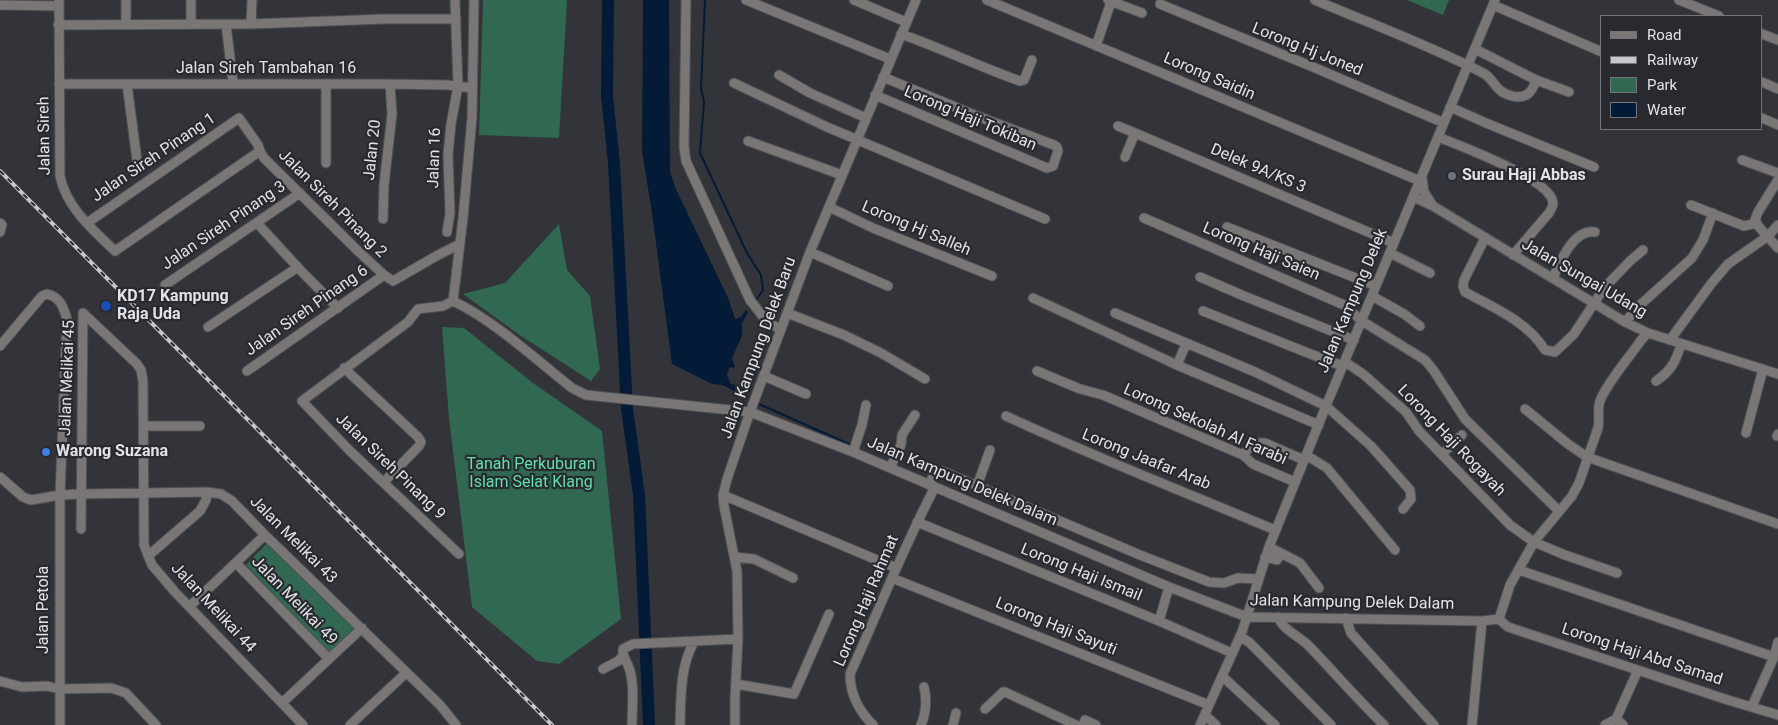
<!DOCTYPE html>
<style>
body{margin:0}
#map{position:relative;width:1778px;height:725px;overflow:hidden;background:#32343a;font-family:Roboto,sans-serif}
canvas{display:block}
.legend{position:absolute;left:1600px;top:15px;width:162px;height:115px;box-sizing:border-box;background:#282a30;border:1px solid #727479;margin:0;padding:6px 9px;list-style:none;font-size:15px;color:#e2e3e7}
.legend li{display:flex;align-items:center;gap:10px;height:25px}
.legend b{width:25px;border:1px solid #727479}
</style>
<div id="map">
<canvas width="1778" height="725"></canvas>
<ul class="legend">
<li><b style="height:6px;background:#797675"></b>Road</li>
<li><b style="height:6px;background:#c6c8cc"></b>Railway</li>
<li><b style="height:14px;background:#306851"></b>Park</li>
<li><b style="height:14px;background:#031b37"></b>Water</li>
</ul>
</div>
<script>
const c = document.querySelector('canvas').getContext('2d');
c.lineJoin = 'round';
function fill(path, color) { c.fillStyle = color; c.fill(path, 'evenodd'); }
function strokePath(path, color, width, dash) { c.strokeStyle = color; c.lineWidth = width; c.lineCap = dash ? 'butt' : 'round'; c.setLineDash(dash || []); c.stroke(path); }
function drawText(font, color, halo, rows, align = 'center') {
  c.font = font + ' Roboto,sans-serif'; c.lineWidth = 4.5; c.setLineDash([]); c.textBaseline = 'middle'; c.strokeStyle = halo; c.fillStyle = color; for (const [text, x, y, turn = 0] of rows) {
    c.save(); c.translate(x, y); c.rotate((+turn || 0) * Math.PI / 180); c.textAlign = isNaN(turn) ? turn : align; if (halo) c.strokeText(text, 0, 0); c.fillText(text, 0, 0); c.restore();
  }
}
const green = new Path2D(`
 M483,0h84l-8,138 -80,-3z
 M1407,0h42l-6,15z
 M559,224l8,46 23,26 10,73 -9,12 -70,-45 -58,-42 42,-11z
 M442,327l22,1 69,55 69,48 19,188 -62,45 -22,-3 -65,-54 -23,-189z
 M268,542l86,86 -25,25 -83,-88z`);
const water = new Path2D(`
 M643,0h26l1,171 5,16 54,113 6,19 6,-2 5,-7 2,2 -6,11v13l-10,22 3,9 -6,1 -2,8 4,8 8,2 8,7v3l-2,1 -22,-12 -11,-1 -40,-20 -20,-151 -10,-62z`);
const stream = new Path2D(`
 M705,0l-4,88 3,14 -4,51 47,100 14,22 2,15 -7,10
 M759,404l92,41`);
const river = new Path2D(`
 M608,0l-1,96 7,67 13,246 12,86 10,230`);
const minor = new Path2D(`
 M59,0l1,176c6,31 33,54 55,75l145,-100 4,7 94,93 26,24 9,6 45,-26 22,-11
 M191,0v24
 M686,0l-2,147 2,14 64,139 18,23 13,6
 M746,0l144,59
 M854,0l52,22
 M987,0l433,181
 M1108,0l34,13
 M1315,0c56,24 114,45 168,73 12,6 11,19 29,23 14,3 20,-3 24,-16l-61,-31
 M1679,0l40,16
 M1160,4l153,63 131,56
 M0,5l59,1
 M1493,5l109,47
 M226,24l7,59
 M251,24l1,-24
 M58,25l193,-1 133,-5h72
 M126,25v-25
 M901,34c40,14 79,33 119,47l4,-1 8,-20
 M1762,34l16,6
 M1096,46l15,-44
 M779,75l31,18 56,25
 M1536,80l33,12
 M1762,82l16,7
 M734,83l93,44 218,92
 M59,84h331l58,1 24,3
 M127,84l11,84
 M875,95l172,73 6,-2 5,-15 -1,-4 -3,-2 -77,-29 -94,-39
 M1450,107l36,16 108,44
 M1762,118l16,7
 M1118,126l17,7
 M1438,137c23,9 105,40 114,62 2,6 0,9 -3,14l-36,42
 M748,141l94,34
 M1125,157l10,-24 259,110
 M1742,160l36,13
 M326,163v-79
 M1422,177l2,15 9,14
 M1778,180l-20,32 -3,8 4,7 19,21
 M1413,197l20,9 192,116 23,11 130,41
 M1691,205l53,21 13,-3
 M829,207l44,21 119,48
 M1144,218l200,87 18,16 63,39 9,11 31,48 94,92
 M383,219l1,-34 8,-71 -2,-30
 M0,223l2,2 -2,7
 M87,223l152,-105 19,27 2,6
 M257,223l46,50 35,35
 M1227,227l149,59
 M447,232l3,-19 -2,-58 3,-31 7,-38 -3,-86
 M1485,238l-21,42 -1,6 2,6c29,16 62,29 80,58l10,2 19,-18 30,-46 26,-27 13,-11
 M810,252l78,34
 M1390,253l40,20
 M1200,277l44,19 110,44
 M1553,278c7,-16 20,-49 42,-46
 M165,285l135,-92
 M1372,296l32,18 16,12
 M1033,298l144,67 142,60
 M453,301c42,20 82,58 119,87l14,7 164,17 103,40 316,135 78,30 235,4 17,-2
 M453,301l-10,5 -25,3 -10,13 -106,79 48,50 109,103
 M453,301l10,-83 9,-100 2,-118
 M1203,311l110,44 30,11
 M83,313l54,51 4,6 2,11 1,164 8,20 23,27 128,133
 M787,313l57,22 37,18 44,26
 M1115,313l140,59 71,34 45,40 39,44 1,9 -8,10
 M1625,322l14,-16 53,-48 11,-18 10,-27
 M208,327l90,-60
 M1670,340l41,-56 17,-20 40,-28 10,-11
 M0,346l42,-50 5,-2c13,3 16,12 20,25l-7,176v230
 M1345,362l18,12 43,38 13,19 91,94 24,17 31,13 52,18
 M1177,365l9,-21
 M344,368l74,69 3,5 -2,4 -35,36
 M247,371l137,-96
 M1037,371l43,18 23,6 140,60 10,9 42,18
 M764,376l42,18
 M1656,381c16,-11 20,-20 25,-37
 M1525,409l43,35 19,13 191,67
 M1006,416c88,41 179,76 269,114
 M144,426h56
 M1746,433l17,-64
 M1777,436l1,-2
 M853,452l9,-27 4,-20
 M1442,454l20,-19
 M1243,455l10,-12h12l39,17
 M1306,455l21,13 68,82
 M890,468l11,-23 1,-10 13,-20
 M0,477l23,20 8,3 29,-5 21,-1 126,-2 14,2 11,7 33,34 175,170 16,20
 M929,485l6,-13 7,-1 198,84 69,27 15,1 14,-5 19,1
 M977,486l13,-36
 M723,495l173,73
 M917,522l242,99 73,32
 M81,529l2,-216
 M1269,547l31,16 19,25
 M148,556l52,-45 6,-11 1,-8
 M735,557l19,2 39,19
 M1265,557l12,3 4,-7
 M237,564l92,95
 M1519,570l255,87
 M892,578l317,127
 M190,606l75,-71
 M1278,617c5,13 21,19 31,29 25,26 49,54 75,79
 M1346,618l5,15 83,92
 M1499,619l11,-34 24,-43 38,-46 7,-13 19,-55c2,-9 -1,-19 2,-27 6,-17 31,-46 42,-62l6,-6
 M1499,619l9,8 220,73 50,15
 M1159,621l10,-34
 M1240,636l10,7 81,82
 M603,669l15,-8 5,-5
 M1222,676l53,49
 M0,681l22,6 25,-1 12,3 52,-1 15,5 30,32
 M736,684l58,10 35,-80
 M282,703l80,-75
 M1752,706l22,-49 4,-15
 M985,709l18,-17h2l71,33
 M1205,715l11,10
 M350,725l56,-52
 M632,725c0,-17 3,-41 -3,-57 -2,-7 -7,-11 -6,-19l10,-5 105,-5
 M680,725c1,-28 0,-59 14,-83
 M735,725v-27l3,-59 -1,-68 -13,-65 -1,-11 4,-16 23,-67 60,-160 106,-252
 M873,725c-14,-14 -23,-31 -23,-51 28,-62 53,-126 85,-187
 M921,725c5,-12 6,-25 3,-38
 M953,725l3,-12
 M1083,725l2,-5 11,5
 M1200,725l42,-93 27,-85 57,-141 169,-406
 M1472,725l10,-104
 M1605,725l11,-6
 M1623,725l-7,-6 22,-49`);
const rail = new Path2D(`
 M0,171l552,554`);
const markers = [
 [1452,176,5,"#6b7280"],
 [106,306,6,"#1a4fb4"],
 [46,452,5,"#3f7fe0"]
];
const streetNames = [
 ["Lorong Hj Joned",1307,50,22],
 ["Jalan Sireh Tambahan 16",266,69],
 ["Lorong Saidin",1209,77,23],
 ["Lorong Haji Tokiban",970,119,23],
 ["Jalan Sireh",45,136,-91],
 ["Jalan 20",373,150,-84],
 ["Jalan Sireh Pinang 1",154,158,-34],
 ["Jalan 16",435,158,-88],
 ["Delek 9A/KS 3",1258,169,23],
 ["Jalan Sireh Pinang 2",332,204,45],
 ["Jalan Sireh Pinang 3",224,226,-34],
 ["Lorong Hj Salleh",916,229,23],
 ["Lorong Haji Saien",1261,252,23],
 ["Jalan Sungai Udang",1584,279,30],
 ["Jalan Kampung Delek",1353,301,-67],
 ["Jalan Sireh Pinang 6",307,311,-35],
 ["Jalan Kampung Delek Baru",759,348,-70],
 ["Jalan Melikai 45",68,378,-88],
 ["Lorong Sekolah Al Farabi",1205,425,24],
 ["Lorong Haji Rogayah",1451,441,46],
 ["Lorong Jaafar Arab",1146,460,22],
 ["Jalan Sireh Pinang 9",390,467,44],
 ["Jalan Kampung Delek Dalam",962,482,23],
 ["Jalan Melikai 43",293,540,45],
 ["Lorong Haji Ismail",1081,573,22],
 ["Jalan Melikai 49",294,601,46],
 ["Lorong Haji Rahmat",867,601,-67],
 ["Jalan Kampung Delek Dalam",1352,603,1],
 ["Jalan Melikai 44",213,608,47],
 ["Jalan Petola",44,610,-90],
 ["Lorong Haji Sayuti",1056,627,22],
 ["Lorong Haji Abd Samad",1642,655,18]
];
const poiNames = [
 ["Surau Haji Abbas",1462,176],
 ["KD17 Kampung",117,297],
 ["Raja Uda",117,315],
 ["Warong Suzana",56,452]
];
const parkNames = [
 ["Tanah Perkuburan",531,465],
 ["Islam Selat Klang",531,483]
];
fill(green, '#306851');
fill(water, '#031b37');
strokePath(stream, '#031b37', 2);
strokePath(river, '#031b37', 12);
strokePath(minor, '#4e5056', 11);
strokePath(minor, '#797675', 9);
strokePath(rail, '#c6c8cc', 4);
strokePath(rail, '#282a30', 2, [5.5]);
for (const [x, y, r, color] of markers) { const dot = new Path2D(); dot.arc(x, y, r, 0, 2 * Math.PI); c.fillStyle = color; c.fill(dot); strokePath(dot, '#282a30', 2); }
drawText('16px', '#e2e3e7', '#282a30', streetNames);
drawText('bold 16px', '#e2e3e7', '#282a30', poiNames, 'left');
drawText('16px', '#61deab', '#282a30', parkNames);
</script>
